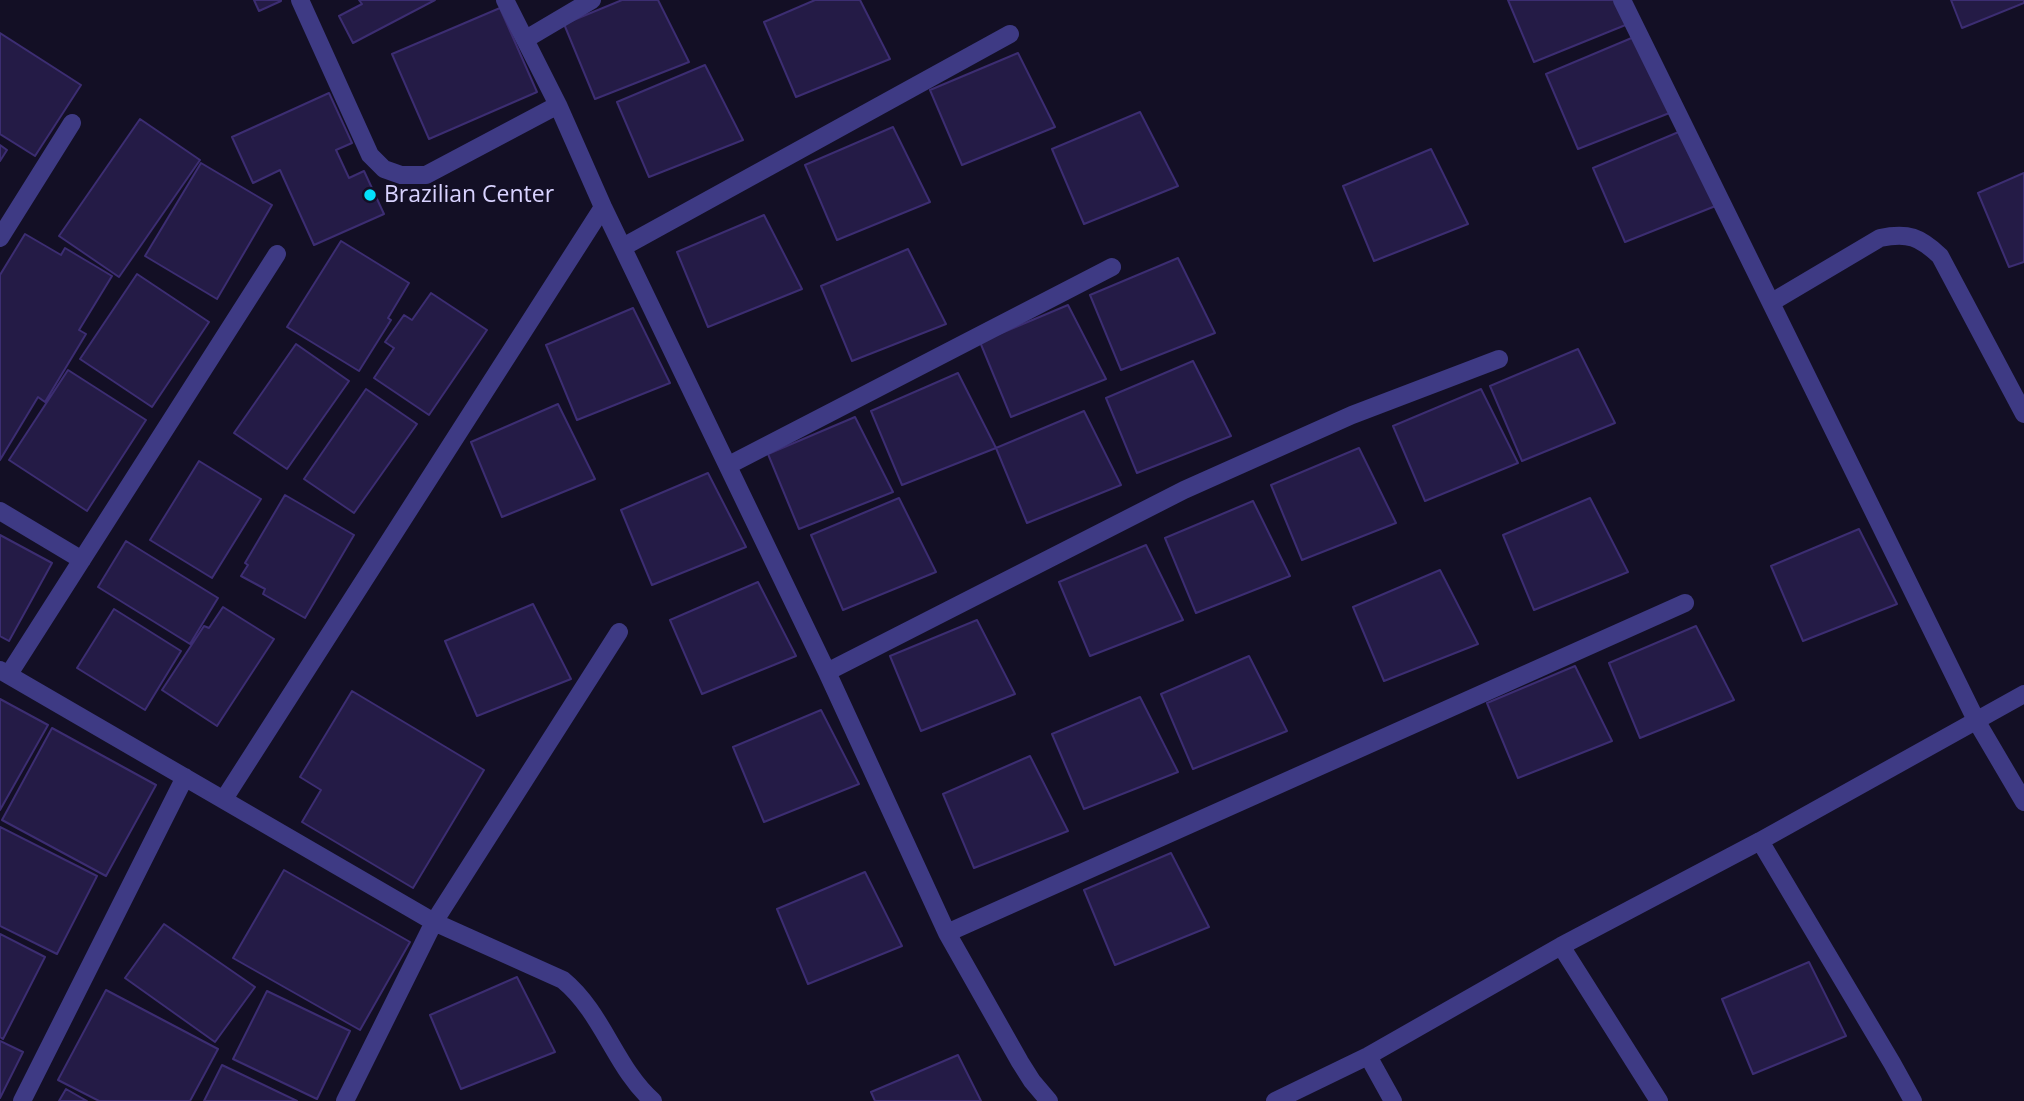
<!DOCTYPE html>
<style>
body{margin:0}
canvas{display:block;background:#130f25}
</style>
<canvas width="2024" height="1101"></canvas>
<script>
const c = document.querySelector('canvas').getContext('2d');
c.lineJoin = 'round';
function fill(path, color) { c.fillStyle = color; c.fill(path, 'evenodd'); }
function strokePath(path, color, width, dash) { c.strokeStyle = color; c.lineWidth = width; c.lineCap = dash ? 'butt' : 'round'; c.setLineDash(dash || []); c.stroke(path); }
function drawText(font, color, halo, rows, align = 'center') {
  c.font = font + ' "Open Sans",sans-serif'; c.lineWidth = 5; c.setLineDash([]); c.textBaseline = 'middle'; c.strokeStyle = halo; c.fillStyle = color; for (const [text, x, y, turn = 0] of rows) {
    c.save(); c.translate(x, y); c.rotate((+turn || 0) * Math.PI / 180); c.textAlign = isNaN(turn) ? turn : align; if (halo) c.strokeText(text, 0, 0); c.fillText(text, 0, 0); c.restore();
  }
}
const building = new Path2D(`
 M254,0h27v1l-22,10z
 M359,0h76l-82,43 -14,-27 23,-12z
 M622,0h36l31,62 -94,37 -31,-75z
 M815,0h45l30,59 -94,38 -32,-75z
 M1508,0h107l13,24 -94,38z
 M1951,0h73v3l-62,25z
 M500,8l37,84 -108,47 -37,-85z
 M0,33l81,52 -46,71 -35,-22z
 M1634,37l38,75 -94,37 -32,-75z
 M1018,53l37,74 -93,38 -32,-75z
 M705,65l38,75 -94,37 -32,-75z
 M329,93l23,50 -16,7 13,28 15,-7 20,43 -70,31 -34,-75 -27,13 -21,-46z
 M1140,112l38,74 -94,38 -32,-75z
 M140,119l60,41 -81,117 -60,-41z
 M893,127l37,75 -93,38 -32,-75z
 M1681,131l37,74 -93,37 -32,-74z
 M0,145l7,5 -7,11z
 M1431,149l37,75 -94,37 -31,-75z
 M201,163l71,42 -55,94 -72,-43z
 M2024,173v89l-15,5 -31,-74z
 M764,215l38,74 -94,38 -31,-75z
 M25,234l36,21 4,-7 47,28 -33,54 7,4 -41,68 -7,-5 -38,63v-185z
 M341,241l68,42 -21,35 3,2 -32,51 -72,-44z
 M908,249l38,75 -94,37 -31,-75z
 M1178,258l37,75 -94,37 -31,-75z
 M137,274l72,48 -57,85 -72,-48z
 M431,293l56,37 -58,85 -55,-37 20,-30 -9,-6 19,-27 8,5z
 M1068,305l38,74 -95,38 -31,-75z
 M633,308l37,75 -93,37 -31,-75z
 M296,344l53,37 -62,88 -53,-36z
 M1578,349l37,74 -93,38 -32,-75z
 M1193,361l38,75 -94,37 -31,-75z
 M68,370l78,50 -59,91 -78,-51z
 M958,373l38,75 -94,37 -31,-74z
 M366,389l51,35 -63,89 -50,-34z
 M1481,389l37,74 -93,38 -32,-75z
 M558,404l37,75 -93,38 -31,-75z
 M1084,411l37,74 -94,38 -31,-75z
 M855,417l38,75 -94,37 -31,-75z
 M1359,448l37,75 -94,37 -31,-75z
 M199,461l62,38 -49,79 -62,-38z
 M708,473l38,74 -94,38 -31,-75z
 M285,495l69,40 -49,83 -42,-24 2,-5 -24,-13 7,-11 -3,-2z
 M899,498l37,74 -93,38 -32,-75z
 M1590,498l38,74 -94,38 -31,-75z
 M1253,501l37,75 -94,37 -31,-75z
 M1859,529l38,75 -94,37 -32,-75z
 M0,535l52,28 -43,78 -9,-5z
 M126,541l92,57 -28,46 -92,-57z
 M1146,545l37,75 -93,36 -31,-74z
 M1440,570l38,74 -94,37 -31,-74z
 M758,582l38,74 -94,38 -32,-74z
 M533,604l38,75 -94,37 -32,-75z
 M223,607l51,32 -57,87 -55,-36 42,-64 5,2z
 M114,609l67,42 -36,59 -68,-42z
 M977,620l38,74 -94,37 -31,-75z
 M1696,626l38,74 -94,38 -31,-75z
 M1249,656l38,75 -94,38 -32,-75z
 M1575,666l37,75 -94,37 -31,-75z
 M352,691l132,79 -71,118 -111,-66 19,-32 -21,-13z
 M1140,697l38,75 -94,37 -32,-75z
 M0,699l48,26 -48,85z
 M821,710l38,74 -95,38 -31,-75z
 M52,728l104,57 -50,91 -104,-56z
 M1030,756l38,75 -94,37 -31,-74z
 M0,827l97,49 -40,78 -57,-28z
 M1171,853l38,74 -94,38 -31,-75z
 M284,870l126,72 -50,88 -127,-72z
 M865,872l37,74 -94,38 -31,-75z
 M164,924l91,63 -40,55 -90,-64z
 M0,934l45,23 -42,82 -3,-2z
 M1809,962l37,74 -93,38 -31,-75z
 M517,977l38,75 -94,37 -31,-74z
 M106,990l112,59 -28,52h-91l-41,-21z
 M267,991l83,40 -33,68 -84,-40z
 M0,1041l23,11 -23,46z
 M958,1055l23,46h-106l-4,-9z
 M222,1065l75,36h-93z
 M66,1089l21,12h-28z`);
const street = new Path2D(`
 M300,0l70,155 14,14 17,6h25l132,-70
 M505,0l53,105 45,102 224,465 120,261 73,129 12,19 17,20
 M1622,0l355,722 47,80
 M526,39l66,-39
 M0,238l72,-115
 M623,247l387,-213
 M1772,302l108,-64c28,-6 40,-1 60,18l84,158
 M729,465l383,-198
 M0,511l82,49
 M0,670l434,252 129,58c40,33 53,89 90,121
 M827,672l357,-182 168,-75 147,-56
 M9,674l268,-420
 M224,799l379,-592
 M1760,841l132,222 21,38
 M947,933l738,-330
 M1561,946l98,155
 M1368,1056l25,45
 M22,1101l163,-324
 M345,1101l89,-179 185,-290
 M1275,1101l93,-45 193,-110 199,-105 264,-147`);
const markers = [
 [370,195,7,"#03e0fb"]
];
const poiNames = [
 ["Brazilian Center",384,195]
];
fill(building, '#241b46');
strokePath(building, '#3c2d72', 2);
strokePath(street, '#3e3a84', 18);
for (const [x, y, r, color] of markers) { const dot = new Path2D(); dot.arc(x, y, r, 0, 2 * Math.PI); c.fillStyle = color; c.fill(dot); strokePath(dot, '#130f25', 2.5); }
drawText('23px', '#d9d3ff', '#130f25', poiNames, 'left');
</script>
